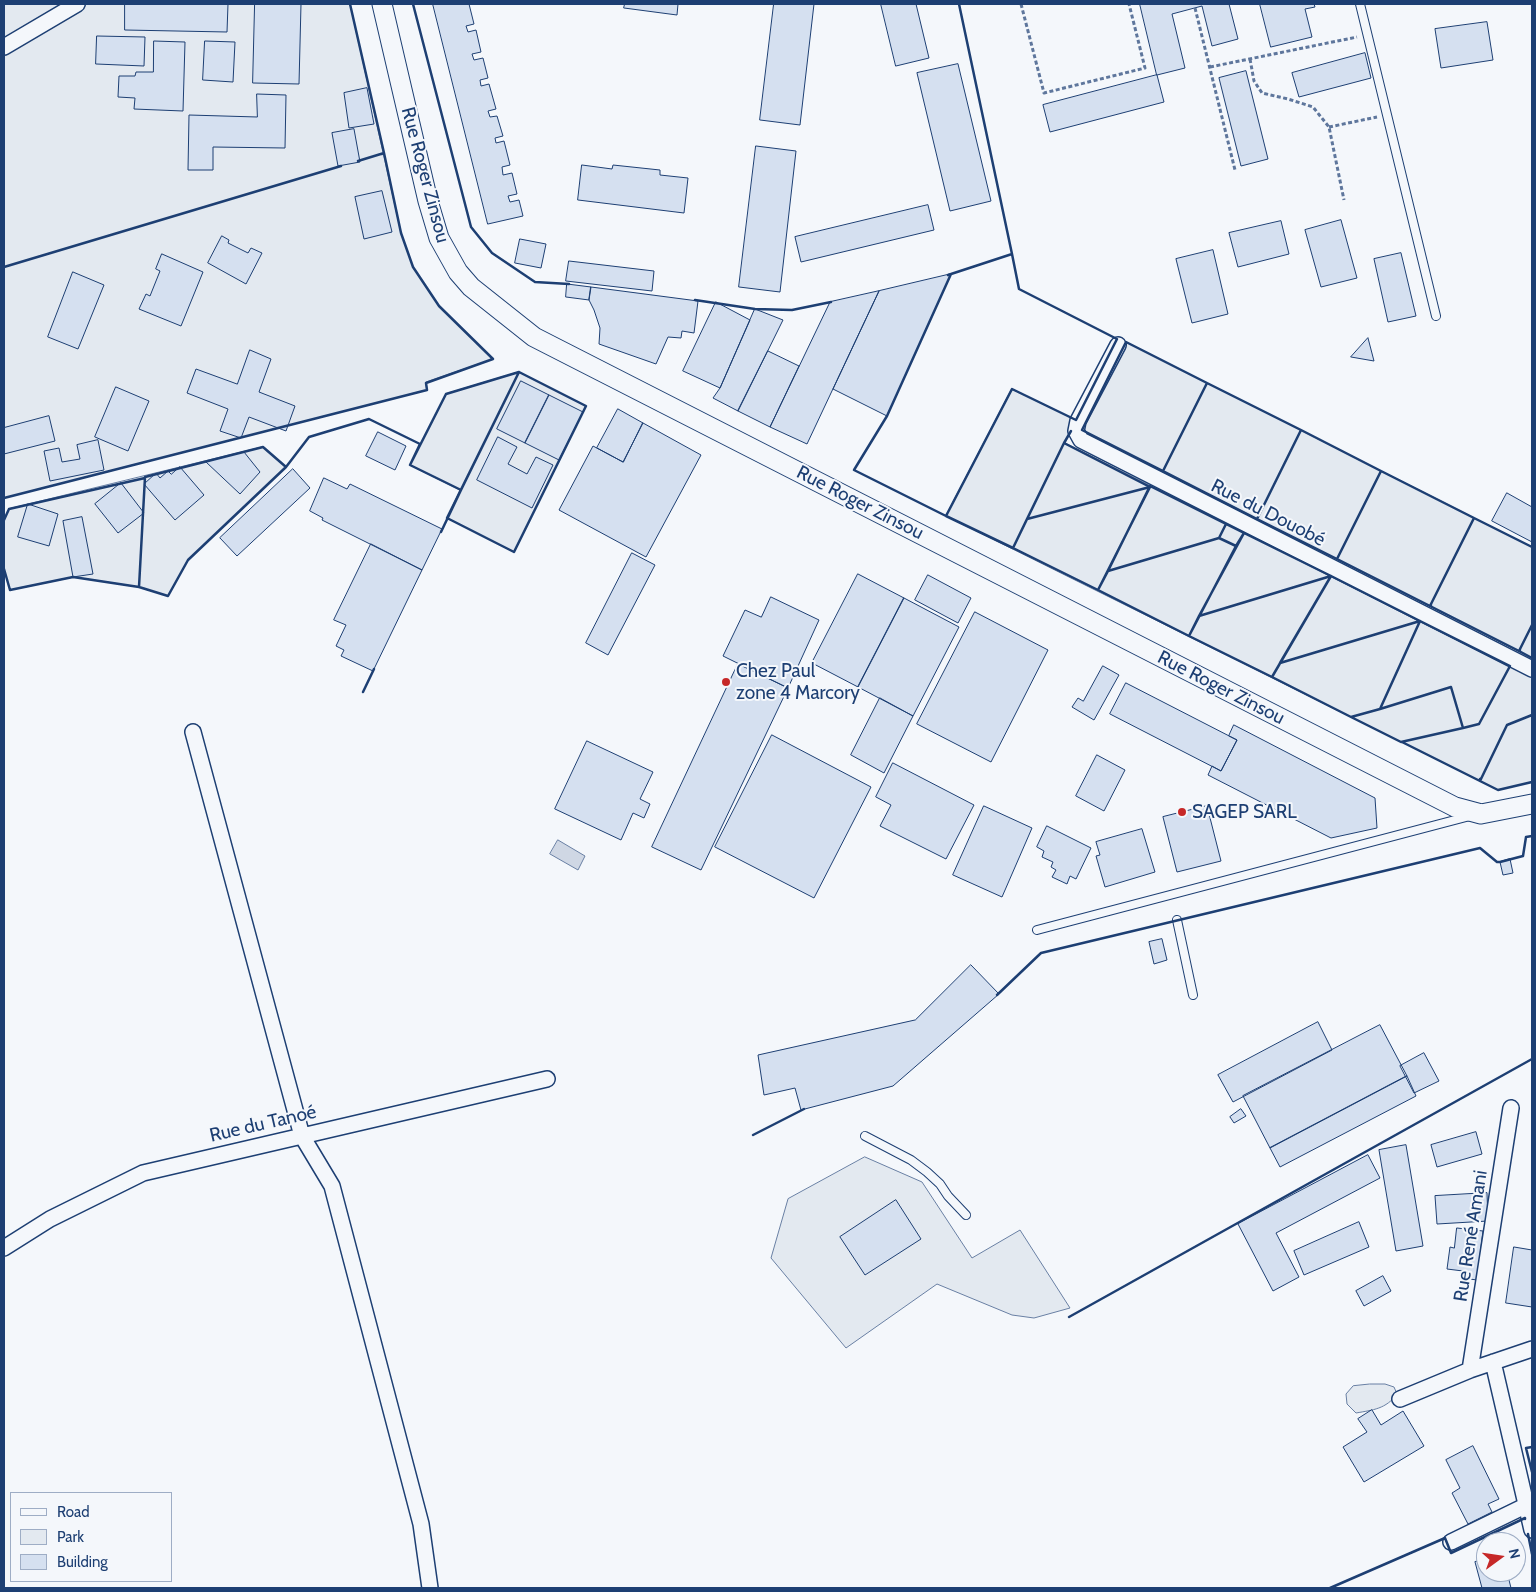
<!DOCTYPE html>
<meta charset="utf-8">
<style>
body{margin:0}
#map{position:relative;width:1536px;height:1592px;overflow:hidden;background:#f4f7fb;font-family:Cabin,sans-serif}
canvas{display:block}
.frame{position:absolute;inset:0;border:5px solid #1d3f73;pointer-events:none}
.legend{position:absolute;left:10px;top:1492px;width:162px;height:90px;box-sizing:border-box;background:#f4f7fb;border:1px solid #9eadc5;margin:0;padding:6px 9px;list-style:none;font-size:15px;color:#1d3f73}
.legend li{display:flex;align-items:center;gap:10px;height:25px}
.legend b{width:25px;border:1px solid #9eadc5}
.north{position:absolute;left:1476px;top:1532px;width:50px;height:50px;box-sizing:border-box;background:#f4f7fb;border:1px solid #9eadc5;border-radius:50%;rotate:76deg;font-size:14px;font-weight:700;line-height:20px;text-align:center;color:#1d3f73}
.north::after{content:'';display:block;margin:auto;width:18px;height:22px;background:#c62828;clip-path:polygon(50% 0,100% 100%,50% 72%,0 100%)}
</style>
<div id="map">
<canvas width="1536" height="1592"></canvas>
<div class="frame"></div>
<ul class="legend">
<li><b style="height:6px;background:#f4f7fb"></b>Road</li>
<li><b style="height:14px;background:#e3e9f0"></b>Park</li>
<li><b style="height:14px;background:#d5e0f0"></b>Building</li>
</ul>
<div class="north">N</div>
</div>
<script>
const c = document.querySelector('canvas').getContext('2d');
c.lineJoin = 'round';
function fill(path, color) { c.fillStyle = color; c.fill(path, 'evenodd'); }
function strokePath(path, color, width, dash) { c.strokeStyle = color; c.lineWidth = width; c.lineCap = dash ? 'butt' : 'round'; c.setLineDash(dash || []); c.stroke(path); }
function drawText(font, color, halo, rows, align = 'center') {
  c.font = font + ' Cabin,sans-serif'; c.lineWidth = 4; c.setLineDash([]); c.textBaseline = 'middle'; c.strokeStyle = halo; c.fillStyle = color; for (const [text, x, y, turn = 0] of rows) {
    c.save(); c.translate(x, y); c.rotate((+turn || 0) * Math.PI / 180); c.textAlign = isNaN(turn) ? turn : align; if (halo) c.strokeText(text, 0, 0); c.fillText(text, 0, 0); c.restore();
  }
}
const green = new Path2D(`
 M4,4h346l51,229 12,34 26,39 54,53 -67,23 1,8 -423,108z
 M1126,342l406,205v111l-450,-228z
 M519,372l67,34 -72,146 -67,-34 13,-28 -50,-25 36,-71z
 M1012,389l64,31 -11,23 467,234v105l-34,8 -552,-274z
 M263,447l23,20 -98,93 -20,36 -29,-9 -65,-10 -64,13 -6,-21v-49l5,-11z
 M865,1157l57,25 50,76 48,-28 50,78 -36,10 -22,-3 -75,-31 -91,64 -75,-90 17,-59z
 M1370,1384h15l9,3 3,7c-11,15 -24,16 -41,19l-9,-9 -1,-10 7,-8z`);
const water = new Path2D(`
 M558,840l27,16 -7,14 -28,-16z`);
const building = new Path2D(`
 M125,4h103l-1,28 -102,-2z
 M255,4h46l-2,80 -46,-1z
 M433,4h36l5,20 -8,2 2,6 8,-2 5,22 -9,2 2,6 9,-2 5,20 -8,2 1,6 8,-2 7,25 -8,2 2,6 7,-1 6,20 -8,2 1,5 8,-2 6,24 -8,2 1,8 9,-2 5,21 -9,2 2,6 9,-2 4,16 -35,8z
 M625,4h53l-1,11 -53,-7z
 M774,4h40l-14,121 -40,-5z
 M881,4h35l13,54 -33,8z
 M1140,4h89l9,35 -26,7 -10,-40 -30,8 13,54 -28,7z
 M1260,4h54l1,3 -10,2 7,28 -41,10z
 M1487,22l6,38 -52,8 -6,-39z
 M97,36l48,1 -1,29 -48,-2z
 M154,41l31,1 -2,69 -49,-2 1,-11 -17,-1 1,-21h16l1,-4h17z
 M205,41l30,1 -2,40 -30,-2z
 M1365,53l6,25 -72,19 -7,-24z
 M958,64l33,137 -41,10 -33,-138z
 M1246,71l22,88 -27,7 -22,-88z
 M1157,75l7,27 -114,30 -7,-27z
 M367,88l7,36 -25,4 -5,-35z
 M257,94l29,1 -1,53 -72,-1v23h-25l1,-55 68,2z
 M354,129l6,33 -22,4 -6,-33z
 M756,146l40,5 -16,141 -41,-5z
 M582,165l30,4 1,-4 47,5v5l28,3 -4,35 -106,-13z
 M382,191l10,41 -28,7 -9,-42z
 M928,205l6,25 -133,32 -6,-25z
 M1341,220l16,58 -36,9 -16,-57z
 M1281,221l8,33 -51,13 -9,-34z
 M222,236l7,4 -1,3 20,10 3,-5 11,5 -16,31 -38,-21z
 M520,239l26,5 -5,24 -26,-5z
 M1213,250l15,64 -36,9 -16,-64z
 M1401,253l15,63 -28,6 -14,-63z
 M162,254l41,18 -22,54 -42,-17 7,-15 4,2 10,-25 -4,-2z
 M569,261l85,10 -2,20 -86,-10z
 M73,272l31,13 -26,64 -30,-12z
 M951,274l-64,142 -54,-27 46,-98z
 M567,284l24,3 -2,13 -23,-3z
 M591,287l107,14 -4,32 -12,-2 -1,7 -13,-1 -12,27 -57,-20 1,-16 -6,-18 -5,-10z
 M879,291l-72,153 -37,-17 60,-125z
 M716,302l34,18 -30,68 -37,-17z
 M755,309l28,11 -45,91 -25,-13 7,-10z
 M1368,338l6,23 -23,-4z
 M250,350l21,9 -12,33 36,14 -9,25 -37,-14 -8,21 -21,-7 8,-22 -41,-16 9,-24 41,15z
 M768,351l31,15 -29,61 -32,-16z
 M521,381l28,14 -24,48 -28,-14z
 M116,387l33,14 -21,50 -33,-14z
 M549,395l34,17 -24,48 -34,-17z
 M618,409l25,14 -20,39 -26,-14z
 M49,416l6,25 -51,13v-26z
 M643,423l58,32 -55,102 -87,-47 34,-64 30,16z
 M378,432l28,14 -11,24 -29,-14z
 M498,437l19,10 -9,17 19,10 9,-17 17,8 -21,43 -55,-28z
 M98,440l6,30 -54,11 -6,-30 15,-3 3,14 18,-3 -3,-14z
 M244,452l16,20 -20,22 -34,-32z
 M180,467l24,28 -29,25 -31,-36 12,-11 4,5 8,-7 3,3z
 M293,469l17,19 -73,68 -17,-18z
 M324,478l23,11 3,-5 92,45 -20,41 -100,-50 1,-2 -13,-7z
 M121,483l23,30 -26,20 -23,-29z
 M1507,493l25,14v35l-40,-21z
 M28,504l30,10 -9,32 -31,-9z
 M82,517l11,57 -20,3 -10,-56z
 M371,544l51,26 -49,101 -32,-15 3,-6 -8,-4 10,-21 -12,-5z
 M632,553l23,12 -47,90 -22,-12z
 M858,574l46,24 -46,89 -46,-24z
 M928,575l43,23 -13,25 -43,-23z
 M771,597l48,23 -31,68 -65,-32 22,-46 16,7z
 M904,598l55,29 -46,89 -55,-29z
 M975,612l73,38 -57,112 -74,-38z
 M738,664l50,24 -87,182 -49,-23z
 M1103,666l16,9 -25,45 -22,-13 6,-9 5,3z
 M1126,683l111,57 -16,31 -111,-57z
 M880,698l33,18 -29,57 -33,-18z
 M1234,725l141,73 2,30 -46,10 -123,-63 4,-9 9,5 16,-31 -8,-4z
 M772,735l99,52 -57,111 -99,-51z
 M587,741l66,31 -13,27 10,5 -6,14 -11,-5 -12,27 -66,-31z
 M1097,755l28,15 -21,41 -28,-15z
 M893,763l81,42 -28,54 -66,-33 11,-21 -15,-8z
 M984,806l48,22 -30,69 -49,-22z
 M1207,806l14,55 -44,11 -14,-55z
 M1047,826l44,22 -15,31 -6,-3 -3,8 -15,-7 4,-7 -5,-3 2,-5 -11,-5 2,-6 -7,-4z
 M1142,829l13,43 -50,15 -9,-31 4,-1 -4,-13z
 M1510,859l3,14 -10,2 -3,-13z
 M1162,939l5,21 -13,4 -5,-22z
 M971,965l28,29 -106,92 -92,24 -6,-22 -31,7 -6,-40 157,-35z
 M1318,1022l14,28 -99,52 -15,-27z
 M1380,1025l27,51 -137,72 -27,-52z
 M1424,1053l15,28 -25,12 -14,-27z
 M1407,1076l9,20 -136,71 -10,-19z
 M1241,1109l5,7 -12,7 -4,-6z
 M1476,1132l6,22 -45,13 -6,-22z
 M1406,1145l17,101 -27,5 -17,-101z
 M1368,1155l12,23 -104,55 23,44 -26,14 -35,-67z
 M1487,1193l1,28 -51,3 -2,-28z
 M896,1200l25,39 -56,36 -25,-38z
 M1359,1222l10,25 -65,28 -10,-24z
 M1457,1228l26,3 -6,49 -15,-2 1,-7 -16,-2 3,-22 4,1z
 M1514,1247l18,3v57l-26,-4z
 M1383,1276l8,15 -27,15 -8,-15z
 M1372,1410l9,15 22,-14 21,35 -60,36 -21,-35 24,-15 -9,-13z
 M1473,1446l26,53 -11,5 4,8 -24,12 -16,-31 8,-5 -14,-28z
 M1486,1559v13h21l4,16h-29l-7,-26z`);
const path = new Path2D(`
 M1021,4l23,89 101,-25 -16,-64
 M1195,8l40,162
 M1250,59l4,22 8,12 26,6 25,8 16,20 15,73
 M1210,67l147,-30
 M1329,127l48,-10`);
const service = new Path2D(`
 M1360,4l76,312
 M1177,920l16,75
 M1037,930l433,-114
 M865,1136l46,24 16,12 13,12 8,12 18,19`);
const minor = new Path2D(`
 M4,47l73,-43
 M1118,345l-40,76 -2,10 5,9 451,229
 M193,732l109,404 30,50 89,338 9,64
 M4,1248l46,-29 93,-46 404,-94
 M1493,1362l39,168
 M1470,1370l41,-262
 M1400,1399l70,-29 62,-21
 M1451,1542l76,-37`);
const tertiary = new Path2D(`
 M382,4l46,197 11,37 19,34 13,15 63,50 921,470 26,7 51,-10`);
const wall = new Path2D(`
 M350,4l34,149 -2,1
 M413,4l58,223 21,26 43,29 34,2
 M1012,254l7,35 98,50 -41,81 -64,-31 -66,127 -92,-46 33,-54 64,-142z
 M4,267l337,-101
 M948,275l64,-21 -53,-250
 M695,300l60,9 37,1 39,-8
 M1126,342l81,41 -44,88 -81,-41z
 M519,372l67,34 -72,146 -67,-34z
 M519,372l-58,118 -51,-25 36,-71z
 M1207,383l94,47 -44,89 -94,-48z
 M1301,430l80,41 -44,88 -80,-40z
 M1064,443l86,44 -123,32 37,-76 7,-12
 M263,447l23,20 -98,93 -20,36 -29,-9 6,-110z
 M1381,471l93,47 -44,88 -93,-47z
 M1150,486l76,38 -7,14 -111,33z
 M1150,487l-52,103 -85,-42 14,-29z
 M4,498l423,-108 -1,-7 67,-24 -54,-53 -26,-39 -12,-34 -17,-80 -26,8
 M947,514l-1,2 67,32 51,-105
 M4,520l5,-11 136,-31
 M1473,520l1,-2 58,29
 M1226,524l18,9 -8,13 -17,-8z
 M1244,533l87,43 -132,40z
 M1219,538l17,8 -47,90 -91,-46 10,-19z
 M4,569l6,21 63,-13 66,10
 M1331,576l-59,101 -83,-41 10,-20z
 M1331,576l89,45 -140,42z
 M168,596l20,-36 98,-93 23,-30 60,-18 51,25 -10,21 51,25 -20,42
 M1431,605l-1,1 89,45 13,-26
 M1420,621l90,45 -31,58 -16,4 -12,-41 -71,22z
 M1520,650l-1,1 13,7
 M363,692l11,-23
 M1380,709l-29,8 -79,-40 8,-14 140,-42 -40,88 -29,8 50,25 62,-14 -12,-41 -71,22
 M1402,742l78,39 27,-56 25,-10
 M1480,779v2l18,9 34,-8
 M997,995l44,-42 439,-105 17,14h3l23,-6 3,-19 6,-1
 M753,1135l51,-26
 M1069,1317l463,-258
 M1532,1447l-6,1 6,24
 M1528,1534l4,20
 M1330,1588l115,-50 6,15 74,-35v1`);
const markers = [
 [726,682,5,"#c62828"],
 [1182,812,5,"#c62828"]
];
const streetNames = [
 ["Rue Roger Zinsou",425,175,75],
 ["Rue Roger Zinsou",860,503,27],
 ["Rue du Douobé",1268,513,27],
 ["Rue Roger Zinsou",1221,688,27],
 ["Rue du Tanoé",263,1124,-13],
 ["Rue René Amani",1471,1236,-81]
];
const poiNames = [
 ["Chez Paul",736,671],
 ["zone 4 Marcory",736,693],
 ["SAGEP SARL",1192,812]
];
fill(green, '#e3e9f0');
strokePath(green, '#687fa3', 1);
fill(water, '#cfd7e4');
strokePath(water, '#687fa3', 1);
fill(building, '#d5e0f0');
strokePath(building, '#1d3f73', 1);
strokePath(service, '#1d3f73', 10);
strokePath(minor, '#1d3f73', 18);
strokePath(tertiary, '#1d3f73', 21);
strokePath(path, '#5e769c', 3, [4, 2.5]);
strokePath(service, '#f4f7fb', 8);
strokePath(minor, '#f4f7fb', 15);
strokePath(tertiary, '#f4f7fb', 19);
strokePath(wall, '#1d3f73', 2.5);
for (const [x, y, r, color] of markers) { const dot = new Path2D(); dot.arc(x, y, r, 0, 2 * Math.PI); c.fillStyle = color; c.fill(dot); strokePath(dot, '#f4f7fb', 2); }
drawText('19px', '#1d3f73', '#f4f7fb', streetNames);
drawText('19px', '#1d3f73', '#f4f7fb', poiNames, 'left');
</script>
